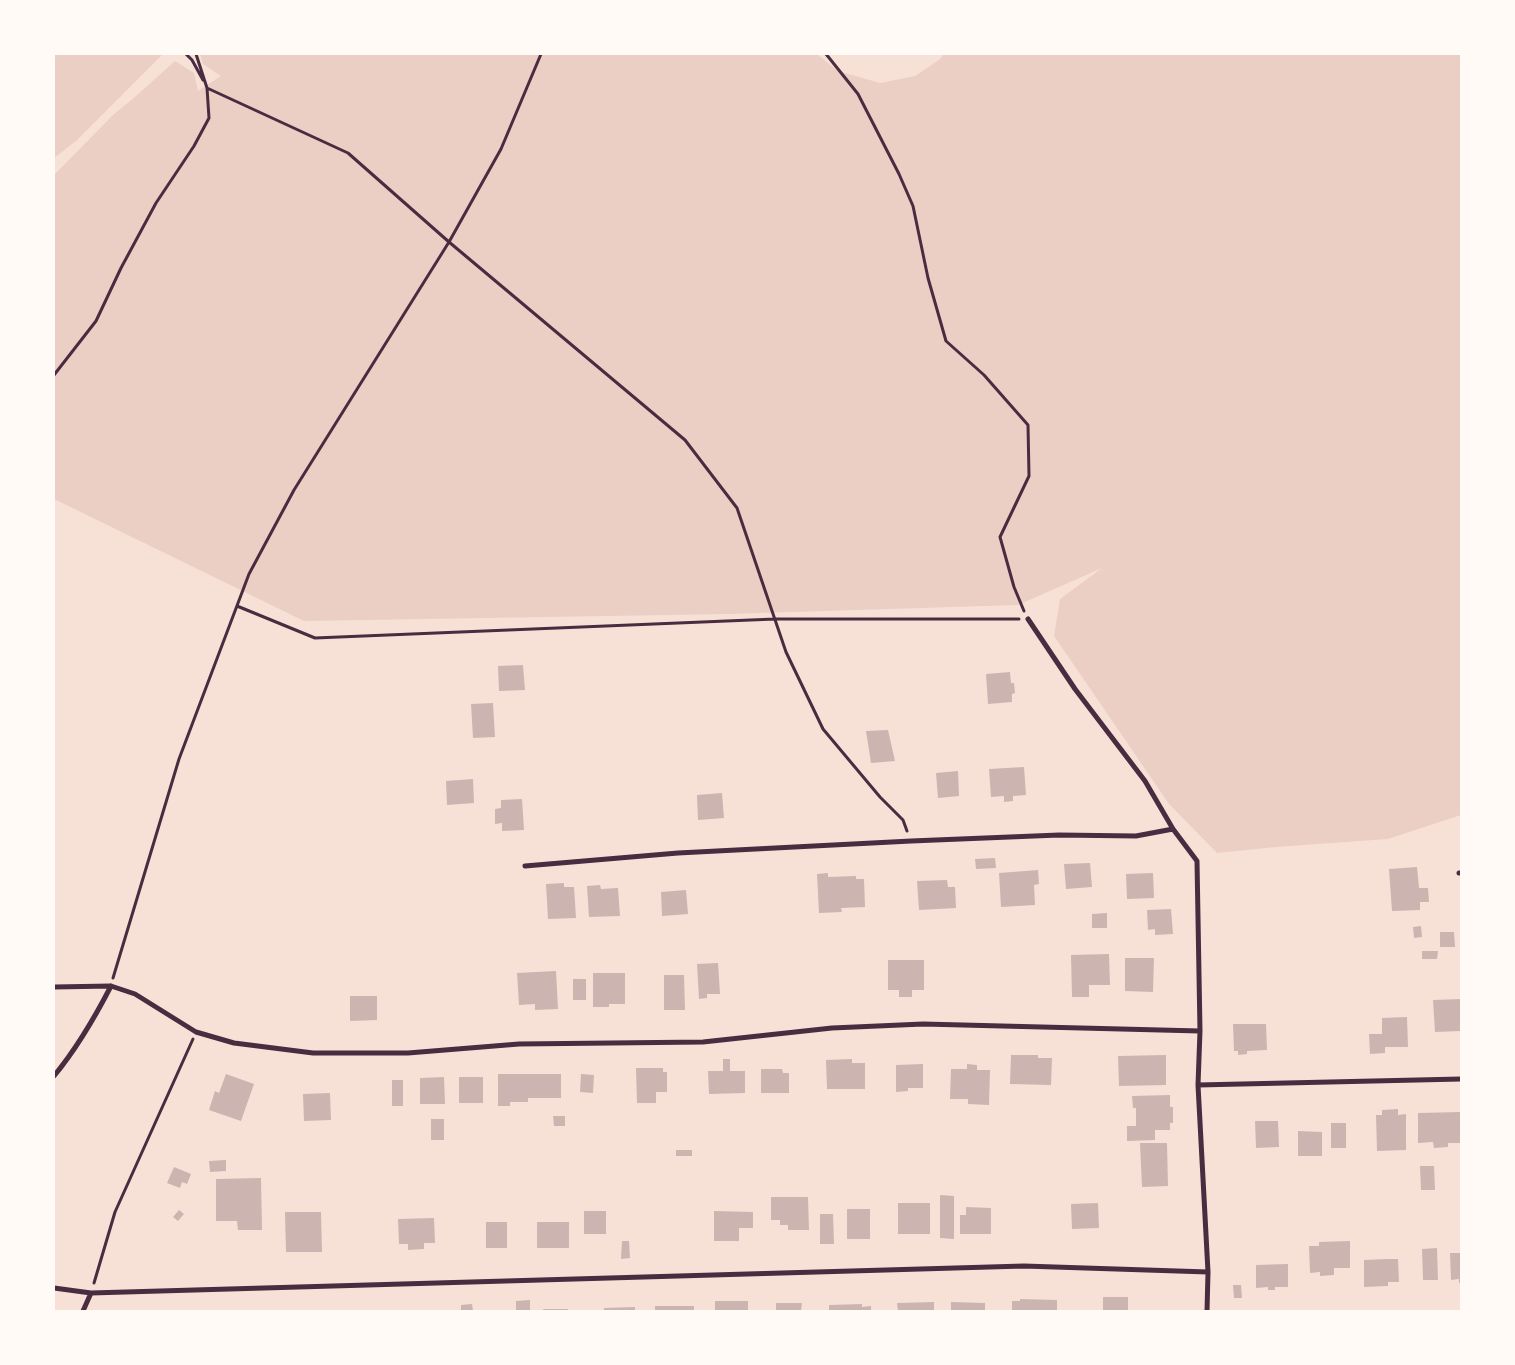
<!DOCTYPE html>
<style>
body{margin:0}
#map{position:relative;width:1515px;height:1365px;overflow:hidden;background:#f7e1d7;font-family:Inter,sans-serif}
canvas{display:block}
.frame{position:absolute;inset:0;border:55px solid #fffaf5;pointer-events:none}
</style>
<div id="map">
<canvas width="1515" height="1365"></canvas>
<div class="frame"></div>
</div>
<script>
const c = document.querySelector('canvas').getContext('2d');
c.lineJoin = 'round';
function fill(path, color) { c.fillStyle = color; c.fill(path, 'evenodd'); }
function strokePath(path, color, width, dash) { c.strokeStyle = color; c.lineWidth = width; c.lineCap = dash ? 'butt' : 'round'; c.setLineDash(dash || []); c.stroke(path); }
const green = new Path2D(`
 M54,54h109l-87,87 -22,17z
 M200,54h617l21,17 42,12 35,-7 24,-16 5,-6h517v761l-73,24 -112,8 -59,6 -48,-49 -115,-168 6,-37 42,-31 -84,37 -289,9 -425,7 -250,-122v-324l59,-60 23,-19 39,-35 19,12 4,18 23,-15 -18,-12z`);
const building = new Path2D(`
 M523,665l2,25 -26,1 -1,-25z
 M1010,672l1,11h3l1,10 -3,1v8l-24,2 -2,-30z
 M493,703l2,34 -22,1 -2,-34z
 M888,730l7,31 -24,2 -5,-32z
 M1024,767l2,28 -13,1v5l-9,1v-6l-13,1 -2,-28z
 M958,771l1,25 -21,2 -2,-25z
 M473,779l1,24 -27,2 -1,-24z
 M722,793l2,25 -26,2 -1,-25z
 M522,799l2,31 -22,1v-8l-7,1v-15l6,-1v-8z
 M995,858l1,10 -20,1 -1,-10z
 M1090,863l2,24 -26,2 -2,-25z
 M1417,867l2,21h9l1,14h-9v8l-28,1 -3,-42z
 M1038,870l1,14 -5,1 1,20 -34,2 -2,-34z
 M828,873v4l28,-1v3h8l1,28 -24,1 1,4 -23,1 -2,-39z
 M1153,873l1,25 -27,1 -1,-25z
 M947,880l1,7h7l1,21 -37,2 -2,-29z
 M564,883v4h10l2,31 -28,1 -2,-35z
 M600,885l1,4 17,-1 2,28 -31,1 -2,-31z
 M686,890l2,24 -26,2 -1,-24z
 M1171,909l2,25 -18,1v-6l-7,1 -1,-20z
 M1107,913v15h-15v-14z
 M1421,926l1,11 -8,1 -1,-11z
 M1440,932h14l1,15h-15z
 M1422,951h16l-1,8h-15z
 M1109,954l1,31h-21v12h-17l-1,-42z
 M1125,958h29l-1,34 -28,-1z
 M888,960h36v30h-12v7h-13v-7h-11z
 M718,963l2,31h-13v4l-8,1 -2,-35z
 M556,971l2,38 -23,1v-6l-16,1 -2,-32z
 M593,973h32v31h-16v3h-16z
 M664,975h20l1,35h-21z
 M573,979h13v21h-13z
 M350,996h27v24l-27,1z
 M1461,999v32l-26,1 -2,-32z
 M1407,1017l1,30h-23v6l-15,1 -1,-20h13v-16z
 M1233,1024h33l1,26 -20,1v3l-9,1v-4h-4z
 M1011,1055h27v3h14l-1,27 -41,-1z
 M1166,1055v30l-47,1 -1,-30z
 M723,1059h7v12h15v22l-36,1 -1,-23h15z
 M852,1059v4h13v26h-38l-1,-29z
 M923,1064v24h-15v3l-12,1v-27z
 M967,1064l10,1v5h13l-1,35 -21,-1v-5h-18l1,-30h16z
 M636,1068h27v4h4v20h-11v11h-19z
 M761,1069h21l1,4h6v20h-28z
 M226,1074l28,10 -13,37 -32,-11 6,-19 4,2z
 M498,1074h63v24h-33v4h-18v4h-12z
 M581,1074l13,1 -1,18 -13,-1z
 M444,1077l1,27h-25v-26z
 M459,1077h24v26h-24z
 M392,1080h11v26h-11z
 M330,1093l1,27 -27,1 -1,-27z
 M1170,1095v12h3v16h-3v7h-15v10l-28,1v-15h9v-18h-3l-1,-12z
 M1398,1109v6l8,-1v36l-29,1 -1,-36h6v-5z
 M1461,1112v31h-13v4l-14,1 -1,-6 -15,1v-30z
 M553,1116h12v10h-11z
 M431,1119h13v21h-13z
 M1255,1121h23l1,26 -23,1z
 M1331,1123h15v25h-15z
 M1298,1131l24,1v24h-24z
 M1140,1143h27l1,43 -26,1z
 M676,1150h16v6h-16z
 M226,1160v11l-16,1 -1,-11z
 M1420,1166h14l1,24h-14z
 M174,1167l17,7 -4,10 -5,-2 -2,6 -13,-5z
 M261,1178l1,52h-24l-1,-9h-21v-42z
 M940,1195l14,1v43l-14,-1z
 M771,1197h37l1,33h-21v-5h-8v-5h-9z
 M898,1203h32v31h-32z
 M1098,1203l1,25 -27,1 -1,-25z
 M966,1207l25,1v26h-31v-19h6z
 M847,1209h23v30h-23z
 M179,1210l5,4 -6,7 -5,-4z
 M584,1211h22v23h-22z
 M714,1211l39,1v16h-14v13h-25z
 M285,1212h36l1,40h-36z
 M820,1214h13l1,30h-14z
 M434,1218l1,25h-11v6l-16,1v-6h-9l-1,-25z
 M486,1222h21v26h-21z
 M537,1222h32v26h-32z
 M622,1241h7l1,17 -9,1z
 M1350,1241v27h-16v7l-14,1v-4l-10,1 -1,-27h10v-4z
 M1437,1248l1,32h-15l-1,-31z
 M1450,1253h11v30h-2v-4l-8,1z
 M1387,1259h11l1,23h-11v4l-24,1v-27z
 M1288,1264v23h-13v3h-7v-3l-12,1v-23z
 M1233,1285h8l1,13h-8z
 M1103,1297h25v14h-25z
 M1020,1299l37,1v11h-45v-10h8z
 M530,1300v11h-14v-10z
 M715,1301h33v10h-33z
 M934,1302v9h-36l-1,-8z
 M951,1302l34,1v8h-34z
 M776,1303h26l-1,8h-25z
 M472,1304l1,7h-12v-6z
 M862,1304v3l9,-1v5h-42v-6z
 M655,1306h39v5h-39z
 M635,1307v4h-31v-3z
 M543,1309h25v2h-24z`);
const path = new Path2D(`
 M186,54l6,6 11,20
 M196,54l11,34 141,65 101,89 236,198 52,68 49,144 37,77 57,68 23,23 4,11
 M826,54l32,40 41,80 14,32 15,72 18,63 38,34 44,50 1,51 -29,61 14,50 10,24
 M54,375l42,-54 25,-53 35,-65 38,-57 15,-28 -2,-30
 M237,606l78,32 460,-19h244
 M113,978l66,-219 70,-185 45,-84 155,-248 52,-93 40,-95
 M94,1283l21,-71 78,-173`);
const minor = new Path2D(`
 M1028,619l47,70 70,92 28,48 24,32 3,170 -2,54 10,187 -1,39
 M525,866l153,-13 233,-12 148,-6 77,1 37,-7
 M1459,873h2
 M54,987l57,-1 24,8 61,38 38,11 79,10h95l111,-9 184,-2 129,-14 91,-4 277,7
 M54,1076c23,-28 40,-57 57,-90
 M1198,1085l263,-6
 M54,1288l37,5 933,-27 184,6
 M83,1311l8,-18`);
fill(green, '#ebcfc5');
fill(building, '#ccb4b1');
strokePath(path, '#4a2c40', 3);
strokePath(minor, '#4a2c40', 5);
</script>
